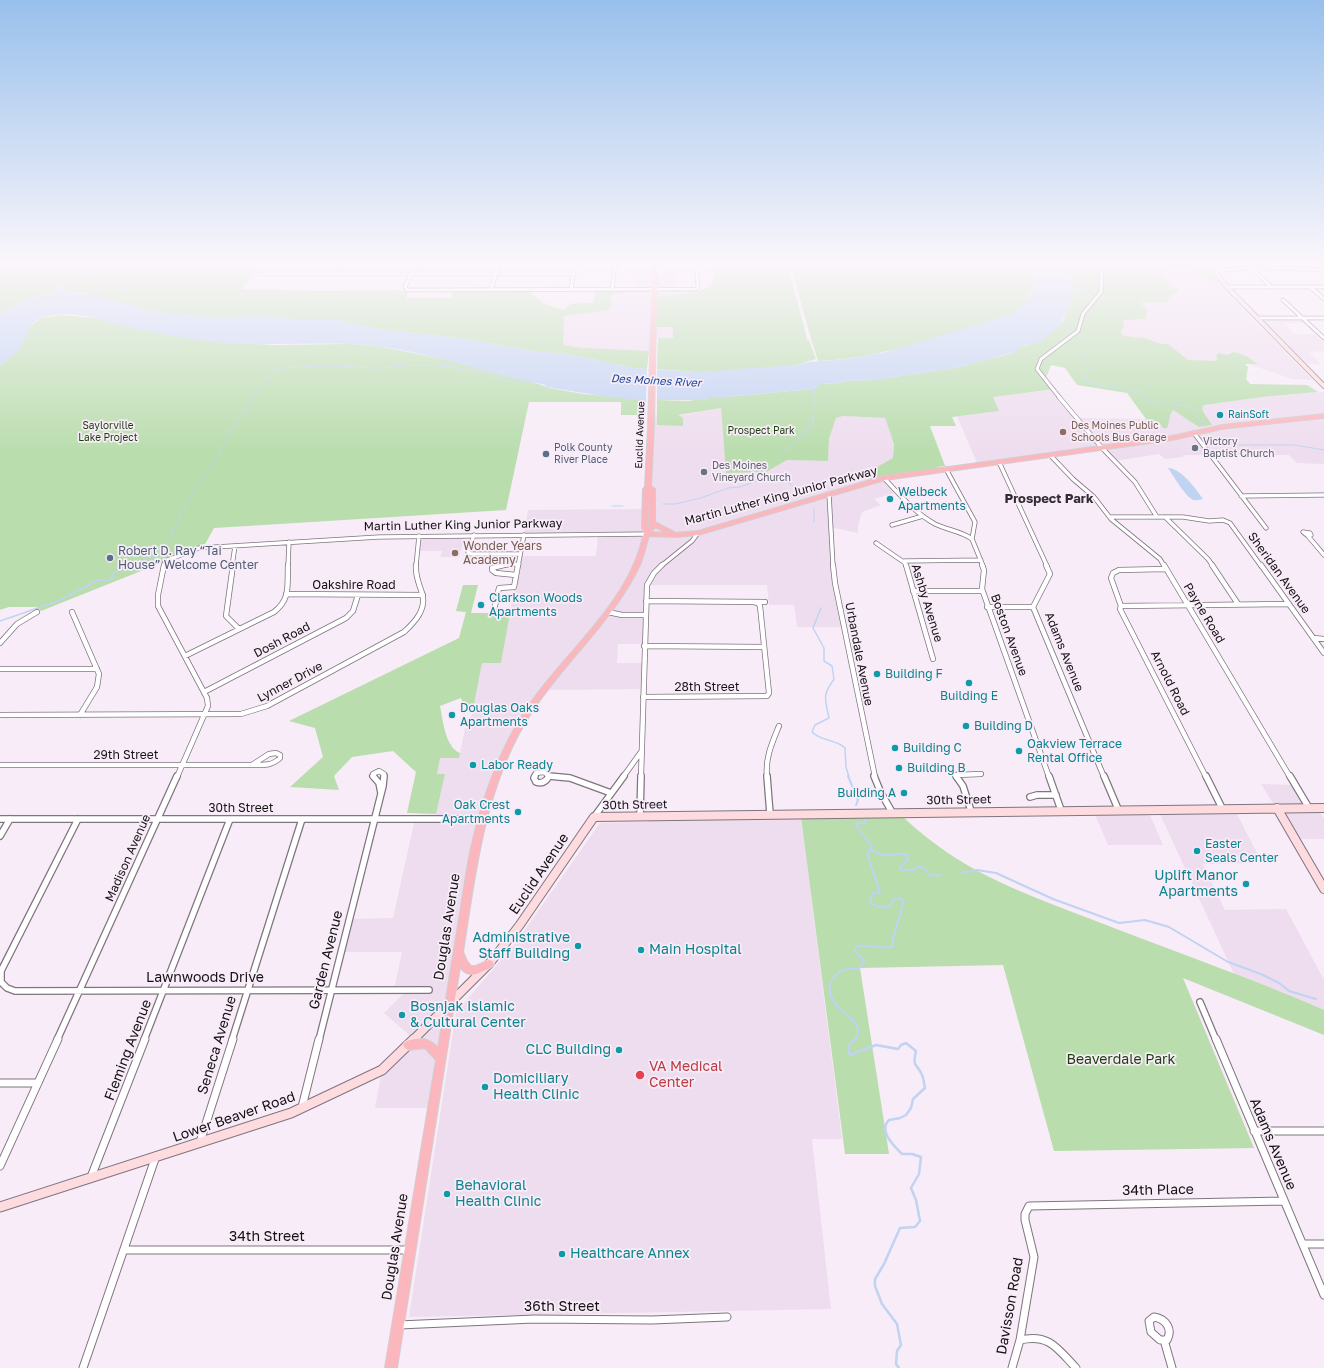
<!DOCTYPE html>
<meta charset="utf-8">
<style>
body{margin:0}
canvas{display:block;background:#f7ecf7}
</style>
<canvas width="1324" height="1368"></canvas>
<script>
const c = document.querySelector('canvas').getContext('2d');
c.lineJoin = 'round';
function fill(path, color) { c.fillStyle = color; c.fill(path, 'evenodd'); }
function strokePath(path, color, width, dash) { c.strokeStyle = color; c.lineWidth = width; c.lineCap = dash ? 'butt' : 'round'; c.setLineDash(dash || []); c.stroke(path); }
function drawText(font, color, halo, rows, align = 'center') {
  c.font = font + ' "Golos Text",sans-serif'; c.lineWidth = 3.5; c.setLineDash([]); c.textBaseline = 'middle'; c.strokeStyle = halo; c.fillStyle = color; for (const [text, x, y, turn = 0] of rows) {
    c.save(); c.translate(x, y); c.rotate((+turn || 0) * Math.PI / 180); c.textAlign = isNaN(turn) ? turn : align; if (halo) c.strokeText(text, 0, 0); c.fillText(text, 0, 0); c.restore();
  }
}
const built = new Path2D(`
 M1120,263h84l17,22 32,35 60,60 -21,-1 -43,-15 -116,-2 -28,-46z
 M664,272h12v17h15v7h-37l-1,30 20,1v11h-20v13h-93l4,-24v-16l5,-9h22l2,-1 2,-11 38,-1 1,-10h20l1,-5h8z
 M1300,319l4,4h-21l12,11h20l9,8v9l-15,1 12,12h-14l-43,-44z
 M1052,390l25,28 80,1 -2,-4 27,-7 80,-11 62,-5v22l-110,15 2,2 108,-12v45l-27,-1 -8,-8h-106v2l-18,2 -6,-5 -44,7 -13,-13 -124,17 -21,-49 41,-5 -6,-14z
 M721,408l5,65 40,-1 21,-12 41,1 1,-22 7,-21 7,-2 42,2 9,26 -1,14 -27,15 18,5 14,14 -24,7 7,6 -19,7 -4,13v8l-28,-6 13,100h-46l-3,-22h-25l-2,-20h-120l-3,59h-26l-1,19h27l-1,26 -98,1 -13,16 -44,92 -55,310h-58l7,-38 32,-31 -30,-26 23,-23h-13l8,-38h-61l8,-33 44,-1 22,-99 20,-1 10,-44h-8l3,-16h19l6,-30h4l13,-65h19l19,-107h76l2,-21h-74l4,-25 118,-1 5,-94h31z
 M465,535l-6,22h-19l2,-6h-24l1,-15z
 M1261,784l34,1 14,23h8l7,11v20h-29z
 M1234,808l28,55 -59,1 22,46 61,-1 38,71v30l-90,-36 -75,-162 -10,1 14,32h-55l-15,-35z
 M801,817l41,322h-30l19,170 -422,8 47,-305 59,-68 85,-121 48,-1v-3z`);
const green = new Path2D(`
 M30,263h232l-20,26 79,2 78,-1 9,2 -2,6h45l3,-7h74l15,12 20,7 9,-6 21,-1 1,-2 2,-9 3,-1h32l-2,1 -18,3v12l-3,3 -44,6 -1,29 19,3 67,3 -2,18 -13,-1 -67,-14 -28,-2 -79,-14 -83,-9 -40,-9h-41l-35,-4 -48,2 -40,-4 -23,-4 -68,-17h-15l-4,-3 2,-5h-4l-8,9 -22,4 -9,4 -5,4 -17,7v-46z
 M728,263h59l20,75h-2l4,2 7,19 -20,6 -64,6 -36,1 -39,-3 1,-31h15v-11h-17l1,-31c12,0 47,-2 55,-13 3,-4 3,-11 3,-16l5,-3z
 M790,263h239c3,3 7,9 7,14 1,4 -1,8 -3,12 -7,16 -14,22 -31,30 -61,16 -121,40 -184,42l-7,-22z
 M1062,263h107l13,6 -19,2 5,12 12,7 -10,7 -3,5 -26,1 7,9 -3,4 2,3 -24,1 1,8 -4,3 3,5 21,2 17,6h7l20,16 26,1 4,-2 -2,-3 3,-3 8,2 7,-3 7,2 7,3 9,7h-12l3,3 -2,12 4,5 57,1 11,7 -56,5 -58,8 -2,3c1,6 7,11 10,17l-13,2 -26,-17c-4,4 -3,12 -6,18h-4l-4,-6 -13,-3 -19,-26 -50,-8 -12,-17 -14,-3 -5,13 10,11 -63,8 6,14 -47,6 4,9h-26l15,40 -8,1 2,4 -66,10 -7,-8 27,-15 1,-14 -9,-26 -42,-2 -7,2 -7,21 -1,22 -41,-1 -21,12 -40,1 -5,-65 -43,7 5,3v8l-26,-1v-25l31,1 22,-4h16l87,-8 9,-6 13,1 11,-3 27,-1 83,-12 32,-9 15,-3 10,-3 8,-6 20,-6 22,-20 9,-21v-20z
 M1176,263h28l16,20 -7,-1z
 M61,315l35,3 31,8 89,16 59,3 76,-1 27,2 75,15 49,14 26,5 21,8 34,6 63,6v15h-25v-13h-92l-23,108 -292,18 -11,20 -45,16v-2l-4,1 -3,4 -110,44 -4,-4h-28l-9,3v-244l20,-18 9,-21 12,-9z
 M463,585h15l-7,28h39l-9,50h-19l-8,41 -10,2 -3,-8 -21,8c3,14 5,41 20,47l-1,5h-19l-3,16h8l-9,40 -29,-1 9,-41 -23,-21 -41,6 -18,19 5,14 -49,-3 33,-30 -8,-29 -26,-7 170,-83 7,-26 -10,-1z
 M902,816c61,58 122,77 199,107 74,29 150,55 223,87v25l-141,-57 71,170 -200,3 -51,-186 -143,3 29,186h-44l-44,-337z`);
const water = new Path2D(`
 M1029,263h33c4,5 9,12 11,18 4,22 -14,49 -32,60 -6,3 -12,3 -18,5 -3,1 -4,4 -7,6l-60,16 -83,12 -27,1 -11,3 -12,-1 -10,6 -87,8h-16l-3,3h-70l-29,-3 -62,-10 -1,-2c-14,-4 -29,-6 -44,-10 -49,-13 -99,-29 -150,-31 -50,-2 -101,3 -151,-4 -24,-3 -48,-8 -71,-13 -26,-6 -53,-17 -80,-11 -24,5 -18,17 -29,32 -4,7 -14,12 -20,18v-53l17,-7 5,-4 9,-4 22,-4 8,-9h4l-2,5 4,3 23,1 60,16 23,4 40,4 48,-2 35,4h41l40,9 83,9 79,14 28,2 67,14 62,4 100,-7 13,-3 38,-3 39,-7 124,-37c18,-14 35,-29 19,-52z
 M1168,468c13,0 28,21 35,31 -2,0 -6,2 -9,1 -8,-2 -21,-25 -26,-32z`);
const pier = new Path2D(`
 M647,367h10v35h-11z`);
const streamFar3 = new Path2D(`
 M0,283l30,-1 8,3 11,-5 -5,-3 2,-1 28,-5 9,2
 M64,285l26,-15 2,-3 -5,-4
 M1056,325l15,6
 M1079,334l9,11 -1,6 -5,4 8,14 -5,7v4c15,8 32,5 48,10 8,2 13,10 21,12 18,4 28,-1 44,10l-1,5 8,8
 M814,387l1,7 -2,4 3,8 -2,3
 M1227,440l10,5h58l29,5
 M793,486l-9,-6 -21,-7 -1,-5 8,-2 41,-40 2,-3v-9
 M797,489h4l7,5
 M663,504h12l26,-6 27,-10 12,-1 25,-9 -2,-5
 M612,506h11
 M814,508v14
 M170,537l18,-36 31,-47 12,-23 30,-44 16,-19 54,-2 47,2 44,-3 31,2 38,7 12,6 12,2h19
 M128,566l33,-13 3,-6`);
const streamFar2 = new Path2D(`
 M821,608l-8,20 11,20v13l8,5 2,13c-12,17 -9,19 -5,39l-14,7 -3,7c10,10 24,7 33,16l1,19 3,10
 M0,621l58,-20 40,-21 8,1 6,-3 2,-5 16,-8`);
const streamFar1 = new Path2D(`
 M848,776l10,24 -2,5
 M870,850l13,5 23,-1 2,6 -8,7 1,3h13l3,-4 7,2 6,8 11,-1
 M962,873l15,-3 19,3 57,26 66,24 26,-3 24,7 59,35 33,12 18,9 10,8 27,8
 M854,1040c3,-4 5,-6 4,-11 -3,-15 -24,-16 -28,-37 -1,-3 0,-6 1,-9 4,-12 16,-16 28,-14l5,-8 -9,-10 1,-4c12,-5 24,4 37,-1l-1,-4 12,-41 -3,-3 -7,1 -3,6 -6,3 -14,-4 -1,-6 3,-5 7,-1 -13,-38 5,-8 -17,-22 11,-1 -1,-3`);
const stream = new Path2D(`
 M855,1039l-7,8 2,8 26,-10 22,4 3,-4 5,-2 10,8c-4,17 1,12 6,24 2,4 2,9 3,13l-12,11 -2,9 -5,7 -6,3 -11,2c-11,11 5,26 13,34h10l9,3 -2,17 -8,14 5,12 4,21 -5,6 -15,1 -16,36 -9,15v7l7,18 15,20 4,21 -4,6 -1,13 3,4`);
const streetFar4 = new Path2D(`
 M417,263l-12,24 2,3 289,-1 2,-2 -2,-24
 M1251,263v4l20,20
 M1214,271l46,-4 64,3
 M258,274h316
 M332,274l6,-11
 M1227,287h97
 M1310,287l14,12
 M491,290l8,-27
 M571,290l4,-27
 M612,290l3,-27
 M1283,300l41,38
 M1257,318h67
 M1060,398l-23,-29 4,-10 37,-28 5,-17 18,-22 1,-29`);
const streetFar3 = new Path2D(`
 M1059,397l43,51 33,34 22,35
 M1194,433l72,95
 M1050,455l23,24 21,18 17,22 49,40 4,7
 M999,462l48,104
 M946,469l29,53 -3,17 11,27
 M884,478c15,16 31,35 51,46 12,6 26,7 37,15
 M829,494l4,72
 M1241,496l83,-1
 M1110,517h73l26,4 14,-1 7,3 31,43
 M1165,517l43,42 5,7
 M892,525l31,-9
 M1303,532l7,1 1,2 -3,1z
 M474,535l-6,17 3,2h49
 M1308,536l16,19
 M876,543l29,20 1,3
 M904,561l77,-1
 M164,566l1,-5 34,-13 180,-11 268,-3
 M232,566l3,-20
 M288,566l1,-24
 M416,566l3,-30
 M497,566l22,-2
 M518,566l6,-31
 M661,566l31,-25 6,-8`);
const streetFar2 = new Path2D(`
 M164,565l-6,30v11l49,92 1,8 -31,71
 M233,565l-7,51 13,13
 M504,565l-12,3v2l4,3 20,2
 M833,565l2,18 40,194
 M906,565l27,94
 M982,565l2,5 -2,19 67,188
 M1046,565l4,9 -17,33 71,170
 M1164,565l126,212
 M1212,565l26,39
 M1261,565l63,88
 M1165,569l-46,1 -6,3 -2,5 10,28 -1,3 86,168
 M913,591h69
 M286,594l137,1
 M646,601l119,1
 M1121,606l168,-2
 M987,607h46
 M494,610l5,-22 15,-1 4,-22
 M72,612l27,62 -2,13 -17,28
 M608,612l14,3h23
 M1314,638l10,1
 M0,643l17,-19 20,-12
 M644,646l120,1
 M185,656l89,-44c17,-13 13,-27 14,-47
 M0,669h97
 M204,692l142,-74 7,-7 5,-16
 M643,697l124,-1 2,-3 -9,-87 -2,-3 -5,-1
 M0,715l241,-1 26,-8 137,-74c11,-10 23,-23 18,-39 -3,-10 -7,-17 -6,-28
 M276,753l4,2v3c-8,8 -17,7 -28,7l17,-11z
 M0,765h252
 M549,776l9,1
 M373,777v-3l6,-3 5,3v3
 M534,777l2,-4 8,-1 5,4
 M623,777l18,-25
 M641,777l6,-192 7,-12 8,-8
 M767,777c-2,-19 5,-34 12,-51
 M956,777v-2l25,-1`);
const streetFar1 = new Path2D(`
 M373,776l6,7 2,10
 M535,776l-1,2 2,4c6,2 10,0 13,-6
 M549,776l21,2 41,15
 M767,776l3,38
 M874,776l7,17 11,19
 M956,776l7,10 8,25
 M1049,776l12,34
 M1104,776l14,33
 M1206,776l16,32
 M1290,776l19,32
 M1030,797l7,-2h19
 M640,816l1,-40
 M594,817l30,-41
 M0,819h482
 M78,819l-77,152v11l6,6 8,3 414,-1
 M0,836l10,-17
 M1200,1002l16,38
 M57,1040l120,-264
 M144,1040l86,-221
 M232,1040l70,-221
 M319,1040l64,-254 1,-10`);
const street = new Path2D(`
 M1216,1039l108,256
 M0,1083h38
 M302,1107l17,-68
 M1254,1131h70
 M200,1142l33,-103
 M0,1166l58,-127
 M91,1177l54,-138
 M1303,1244h21
 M124,1250h286
 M1154,1317c12,2 19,12 13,23h-7l-9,-8 -2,-11z
 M399,1325l135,-6 118,1 75,-3
 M1020,1340c29,-7 38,9 56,28
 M1164,1340l8,28
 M83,1368l73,-212
 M1012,1368l8,-28 14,-83 -9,-37v-6l4,-8 255,-5`);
const secondaryFar2 = new Path2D(`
 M1208,263l19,24 97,99
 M0,266l25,-3`);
const secondaryFar1 = new Path2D(`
 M1277,808l47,81
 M413,1040l76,-76 30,-38 75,-109 730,-9`);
const secondary = new Path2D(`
 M0,1207l291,-94 91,-43 32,-31`);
const primary = new Path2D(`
 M653,263h4l-3,162 -3,61 4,3v33l19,10 1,1 23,-2 186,-55 288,-40 50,-11 102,-11v4l-102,11 -50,11 -287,40 -187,55 -22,2 -27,-1c-3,9 -5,19 -9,29 -28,59 -82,102 -115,158 -41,69 -50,152 -62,229l4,9 4,5h5l13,-6 3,1 2,3c-3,4 -7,6 -11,7 -9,5 -17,5 -23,-4l-63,401h-12l51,-308 -11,-12 -17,2 -3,-2 -2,-3 2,-3c12,-5 24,-5 33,6 7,-43 14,-86 21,-129 4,-24 7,-48 12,-71 11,-50 29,-101 58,-143 35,-51 92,-96 111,-157 1,-6 4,-12 4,-18l-2,-2 1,-39 2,-2 3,-62zM649,490v37l-1,1zM655,527l12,6 -17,-1v-1l4,-2z`);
const markers = [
 [1220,415,4,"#0f9aa8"],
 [1063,432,4,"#8d6e63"],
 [1195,448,4,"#6b7280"],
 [546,454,4,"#5c6f8a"],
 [704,472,4,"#6b7280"],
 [890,499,4,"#0f9aa8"],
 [455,553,4,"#8d6e63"],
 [110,558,4,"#5c6f8a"],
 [481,605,4,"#0f9aa8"],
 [877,674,4,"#0f9aa8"],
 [969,683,4,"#0f9aa8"],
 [452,715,4,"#0f9aa8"],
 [966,726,4,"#0f9aa8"],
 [895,748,4,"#0f9aa8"],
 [1019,751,4,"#0f9aa8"],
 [473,765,4,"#0f9aa8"],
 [899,768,4,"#0f9aa8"],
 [904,793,4,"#0f9aa8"],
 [518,812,4,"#0f9aa8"],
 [1197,851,4,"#0f9aa8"],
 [1246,884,4,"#0f9aa8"],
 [578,946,4,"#0f9aa8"],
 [641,950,4,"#0f9aa8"],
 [402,1015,4,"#0f9aa8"],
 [619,1050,4,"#0f9aa8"],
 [640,1075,5,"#e0444e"],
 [485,1087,4,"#0f9aa8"],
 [447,1194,4,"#0f9aa8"],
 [562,1254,4,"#0f9aa8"]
];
const farCulturenames = [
 ["RainSoft",1228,415]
];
const farParknames = [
 ["Saylorville",108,426],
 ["Lake Project",108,438],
 ["Prospect Park",761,431]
];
const farEducationnames = [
 ["Des Moines Public",1071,426],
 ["Schools Bus Garage",1071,438]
];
const farStreetnames = [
 ["Euclid Avenue",640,435,-88]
];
const farWorshipnames = [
 ["Victory",1203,442],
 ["Baptist Church",1203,454],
 ["Des Moines",712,466],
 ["Vineyard Church",712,478]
];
const farServicenames = [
 ["Polk County",554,448],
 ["River Place",554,460]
];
const farWaternames = [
 ["Des Moines River",656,381,3]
];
const cultureNames = [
 ["Welbeck",898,492],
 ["Apartments",898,506],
 ["Clarkson Woods",489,598],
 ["Apartments",489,612],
 ["Building F",885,674],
 ["Building E",969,696,"center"],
 ["Douglas Oaks",460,708],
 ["Apartments",460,722],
 ["Building D",974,726],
 ["Oakview Terrace",1027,744],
 ["Rental Office",1027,758],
 ["Building C",903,748],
 ["Labor Ready",481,765],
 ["Building B",907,768],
 ["Building A",896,793,"right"],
 ["Oak Crest",510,805,"right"],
 ["Apartments",510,819,"right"],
 ["Easter",1205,844],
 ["Seals Center",1205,858]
];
const streetNames = [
 ["Martin Luther King Junior Parkway",781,496,-15],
 ["Martin Luther King Junior Parkway",463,525,-1],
 ["Sheridan Avenue",1279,573,54],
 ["Oakshire Road",354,585],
 ["Ashby Avenue",927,603,73],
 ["Payne Road",1204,613,59],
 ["Boston Avenue",1009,635,70],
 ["Dosh Road",282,640,-28],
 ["Adams Avenue",1064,652,68],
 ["Urbandale Avenue",859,654,79],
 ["Lynner Drive",290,682,-28],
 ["Arnold Road",1170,683,63],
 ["28th Street",707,687],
 ["29th Street",126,755],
 ["30th Street",959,800,-1],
 ["30th Street",635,805,-1],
 ["30th Street",241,808],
 ["Madison Avenue",128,858,-66]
];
const educationNames = [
 ["Wonder Years",463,546],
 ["Academy",463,560]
];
const serviceNames = [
 ["Robert D. Ray “Tai",118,551],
 ["House” Welcome Center",118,565]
];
const neighbourhoodNames = [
 ["Prospect Park",1049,499]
];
const nearStreetnames = [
 ["Euclid Avenue",539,874,-56],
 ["Douglas Avenue",447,927,-81],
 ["Garden Avenue",326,960,-76],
 ["Lawnwoods Drive",205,978],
 ["Seneca Avenue",217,1045,-73],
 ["Fleming Avenue",128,1050,-69],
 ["Lower Beaver Road",234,1117,-19],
 ["Adams Avenue",1273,1144,67],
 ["34th Place",1158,1190,-1],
 ["34th Street",267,1237],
 ["Douglas Avenue",395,1247,-81],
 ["Davisson Road",1010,1306,-80],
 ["36th Street",562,1307]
];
const nearCulturenames = [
 ["Uplift Manor",1238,876,"right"],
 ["Apartments",1238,892,"right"],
 ["Administrative",570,938,"right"],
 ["Staff Building",570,954,"right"],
 ["Main Hospital",649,950],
 ["Bosnjak Islamic",410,1007],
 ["& Cultural Center",410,1023],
 ["CLC Building",611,1050,"right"],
 ["Domiciliary",493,1079],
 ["Health Clinic",493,1095],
 ["Behavioral",455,1186],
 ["Health Clinic",455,1202],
 ["Healthcare Annex",570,1254]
];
const nearParknames = [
 ["Beaverdale Park",1121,1060]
];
const nearHealthnames = [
 ["VA Medical",649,1067],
 ["Center",649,1083]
];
fill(built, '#ede');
fill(green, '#b9ddad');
fill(water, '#c1d3f2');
fill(pier, '#f7ecf7');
strokePath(streamFar3, '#c1d3f2', 1);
strokePath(streamFar2, '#c1d3f2', 1.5);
strokePath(streamFar1, '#c1d3f2', 2);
strokePath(stream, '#c1d3f2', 2.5);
strokePath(streetFar4, '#7f757f', 4.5);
strokePath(streetFar3, '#7f757f', 5);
strokePath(streetFar2, '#7f757f', 6);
strokePath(streetFar1, '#7f757f', 8);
strokePath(street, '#7f757f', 9);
strokePath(secondaryFar2, '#7f757f', 5.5);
strokePath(secondaryFar1, '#7f757f', 10);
strokePath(secondary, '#7f757f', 11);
strokePath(primary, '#d0cfd0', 2);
strokePath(streetFar4, '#fff', 3);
strokePath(streetFar3, '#fff', 3.5);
strokePath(streetFar2, '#fff', 4.5);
strokePath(streetFar1, '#fff', 5.5);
strokePath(street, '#fff', 7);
strokePath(secondaryFar2, '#fedbde', 4);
strokePath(secondaryFar1, '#fedbde', 8);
strokePath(secondary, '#fedbde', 9);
fill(primary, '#fcb6be');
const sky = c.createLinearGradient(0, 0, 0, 454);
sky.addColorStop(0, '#98c0ec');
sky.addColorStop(0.58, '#fbf6fb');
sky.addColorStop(1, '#fbf6fb00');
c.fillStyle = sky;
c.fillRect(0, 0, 1324, 454);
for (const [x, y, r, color] of markers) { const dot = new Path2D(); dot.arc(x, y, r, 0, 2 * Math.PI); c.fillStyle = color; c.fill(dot); strokePath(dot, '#f7ecf7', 1.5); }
drawText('10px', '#0d838f', '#f7ecf7', farCulturenames, 'left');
drawText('10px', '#1a3f0b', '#f7ecf7', farParknames);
drawText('10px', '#785e54', '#f7ecf7', farEducationnames, 'left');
drawText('10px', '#151115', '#f7ecf7', farStreetnames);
drawText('10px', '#5b616d', '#f7ecf7', farWorshipnames, 'left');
drawText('10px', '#4e5e75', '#f7ecf7', farServicenames, 'left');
drawText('italic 11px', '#19489d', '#f7ecf7', farWaternames);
drawText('12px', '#0d838f', '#f7ecf7', cultureNames, 'left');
drawText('12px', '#151115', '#f7ecf7', streetNames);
drawText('12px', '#785e54', '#f7ecf7', educationNames, 'left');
drawText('12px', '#4e5e75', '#f7ecf7', serviceNames, 'left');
drawText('bold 13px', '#342c34', '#f7ecf7', neighbourhoodNames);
drawText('14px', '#151115', '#f7ecf7', nearStreetnames);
drawText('14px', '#0d838f', '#f7ecf7', nearCulturenames, 'left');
drawText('14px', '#1a3f0b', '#f7ecf7', nearParknames);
drawText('14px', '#be3a42', '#f7ecf7', nearHealthnames, 'left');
</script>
